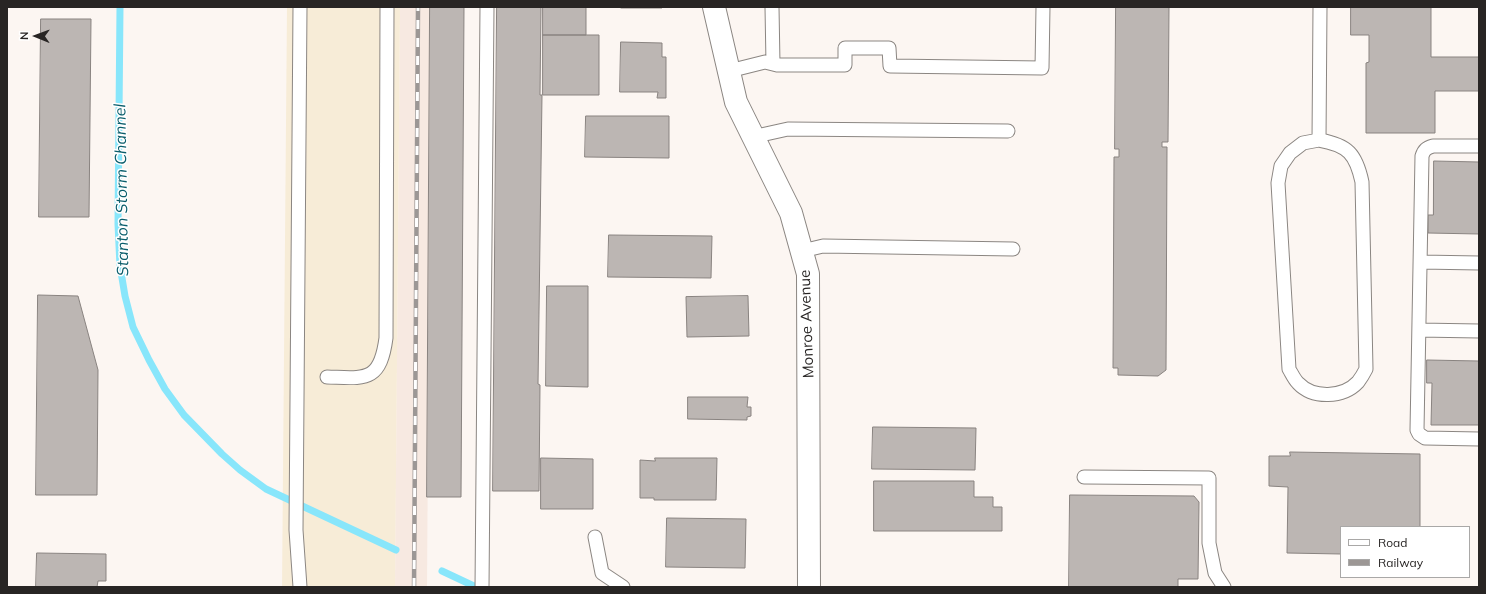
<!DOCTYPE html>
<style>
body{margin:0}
#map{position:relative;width:1486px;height:594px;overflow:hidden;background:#fcf6f2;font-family:Mulish,sans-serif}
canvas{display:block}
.frame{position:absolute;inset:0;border:8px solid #282524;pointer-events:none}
.legend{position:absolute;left:1340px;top:526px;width:130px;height:52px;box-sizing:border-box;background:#fff;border:1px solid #a9a8a7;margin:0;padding:5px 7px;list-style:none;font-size:12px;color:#282524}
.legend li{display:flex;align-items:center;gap:8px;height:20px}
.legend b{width:20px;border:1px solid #a9a8a7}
.north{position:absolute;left:16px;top:16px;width:40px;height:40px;-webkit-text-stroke:3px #fff;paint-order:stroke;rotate:271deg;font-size:11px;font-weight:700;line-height:16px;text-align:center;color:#282524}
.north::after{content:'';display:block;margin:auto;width:14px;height:18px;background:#282524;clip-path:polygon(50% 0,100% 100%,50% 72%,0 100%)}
</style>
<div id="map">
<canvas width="1486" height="594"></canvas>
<div class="frame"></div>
<ul class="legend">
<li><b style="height:5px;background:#fff"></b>Road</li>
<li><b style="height:5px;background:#9c9795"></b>Railway</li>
</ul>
<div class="north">N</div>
</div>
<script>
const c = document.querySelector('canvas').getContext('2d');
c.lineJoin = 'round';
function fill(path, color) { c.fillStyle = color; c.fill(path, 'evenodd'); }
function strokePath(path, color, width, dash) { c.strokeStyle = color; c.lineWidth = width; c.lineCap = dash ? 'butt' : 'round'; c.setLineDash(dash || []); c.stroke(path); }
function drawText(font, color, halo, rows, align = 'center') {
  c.font = font + ' Mulish,sans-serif'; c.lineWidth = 3; c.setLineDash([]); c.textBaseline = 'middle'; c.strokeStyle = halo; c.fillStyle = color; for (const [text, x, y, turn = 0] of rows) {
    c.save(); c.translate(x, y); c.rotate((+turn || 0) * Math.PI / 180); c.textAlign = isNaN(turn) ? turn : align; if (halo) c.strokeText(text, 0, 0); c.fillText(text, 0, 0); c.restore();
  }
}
const built = new Path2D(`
 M400,7h31l-4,580h-32z`);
const industrial = new Path2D(`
 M287,7h113l-5,580h-113z`);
const stream = new Path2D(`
 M120,7l-2,217 2,42 5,30 8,31 16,33 16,29 19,26 38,39 18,16 26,19 130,61
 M442,571l34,16`);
const building = new Path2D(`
 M430,7h34l-3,490h-34z
 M497,7h44l-1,88h2l-4,289 2,1 -1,106h-46z
 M543,7h43v28h-43z
 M621,7h41v1h-41z
 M1116,7h53l-1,135h-6v5h5l-1,223 -8,6 -40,-1v-7h-5l1,-211h5v-8h-4z
 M1351,7h80v50h48v34h-44v42h-69v-70l3,-1v-27h-18z
 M41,19h50l-2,198h-50z
 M543,35h56v60h-56z
 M621,42l41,1v14h4v41h-9l1,-6h-38z
 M586,116h83v42l-84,-1z
 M1434,161l45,1v72l-51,-1v-18h5z
 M609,235l103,1 -1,42 -103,-1z
 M547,286h41v101l-42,-1z
 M38,295l40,1 20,74 -1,125h-61z
 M748,296l1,40 -62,1 -1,-40z
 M1427,360l52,1v64h-48l1,-42h-5z
 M688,397h60l-1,10h4v9l-4,1v3l-59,-1z
 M873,427l103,1 -1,42 -103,-1z
 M1290,452l130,2v73h-79v27l-54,-1 1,-66 -19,-1v-30h21z
 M541,458l52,1v50h-52z
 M655,458h62l-1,42h-62v-2h-14v-38l15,1z
 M874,481h100v16h19v10h9v24h-128z
 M1070,495l124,1 5,6 -1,77h-20v8h-109z
 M667,518l79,1 -1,49 -79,-1z
 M37,553l69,1v27h-8l-1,6h-61z`);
const service = new Path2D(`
 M300,7l-4,523 4,57
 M772,7l1,57
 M729,71l36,-9 12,3h68v-17h44l1,18 152,2 1,-61
 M752,137l36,-8 220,2
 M1319,140c29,5 37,14 43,42l4,187c-2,4 -5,9 -8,13 -15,16 -45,17 -60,1 -4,-4 -6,-9 -9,-14l-11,-186 3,-17 9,-13 13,-10z
 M1319,140l1,-133
 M1479,146h-46c-7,2 -9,4 -11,10l-5,274 2,4 6,4 54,1
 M802,251l21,-5 190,3
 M1421,262l58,1
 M1419,330l60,1
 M327,377c38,1 53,6 59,-39l1,-331
 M1084,477l125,1v65l6,30 9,14
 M595,537l7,36 21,14
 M482,587l5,-580`);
const minor = new Path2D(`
 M714,7l22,95 55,111 17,61 1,313`);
const rail = new Path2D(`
 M414,587l4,-580`);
const streetNames = [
 ["Monroe Avenue",807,324,-92]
];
const waterNames = [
 ["Stanton Storm Channel",122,190,-91]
];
fill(built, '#f7e9e1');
fill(industrial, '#f7ecd7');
strokePath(stream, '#88e6fb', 7);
fill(building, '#bcb6b3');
strokePath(building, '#898380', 1);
strokePath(service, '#8b8682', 15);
strokePath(minor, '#8b8682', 24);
strokePath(service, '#fff', 13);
strokePath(minor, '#fff', 22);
strokePath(rail, '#9c9795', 4.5);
strokePath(rail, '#fff', 3, [9]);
drawText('15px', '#282524', '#fff', streetNames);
drawText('italic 16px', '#0a5d6b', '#fff', waterNames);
</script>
